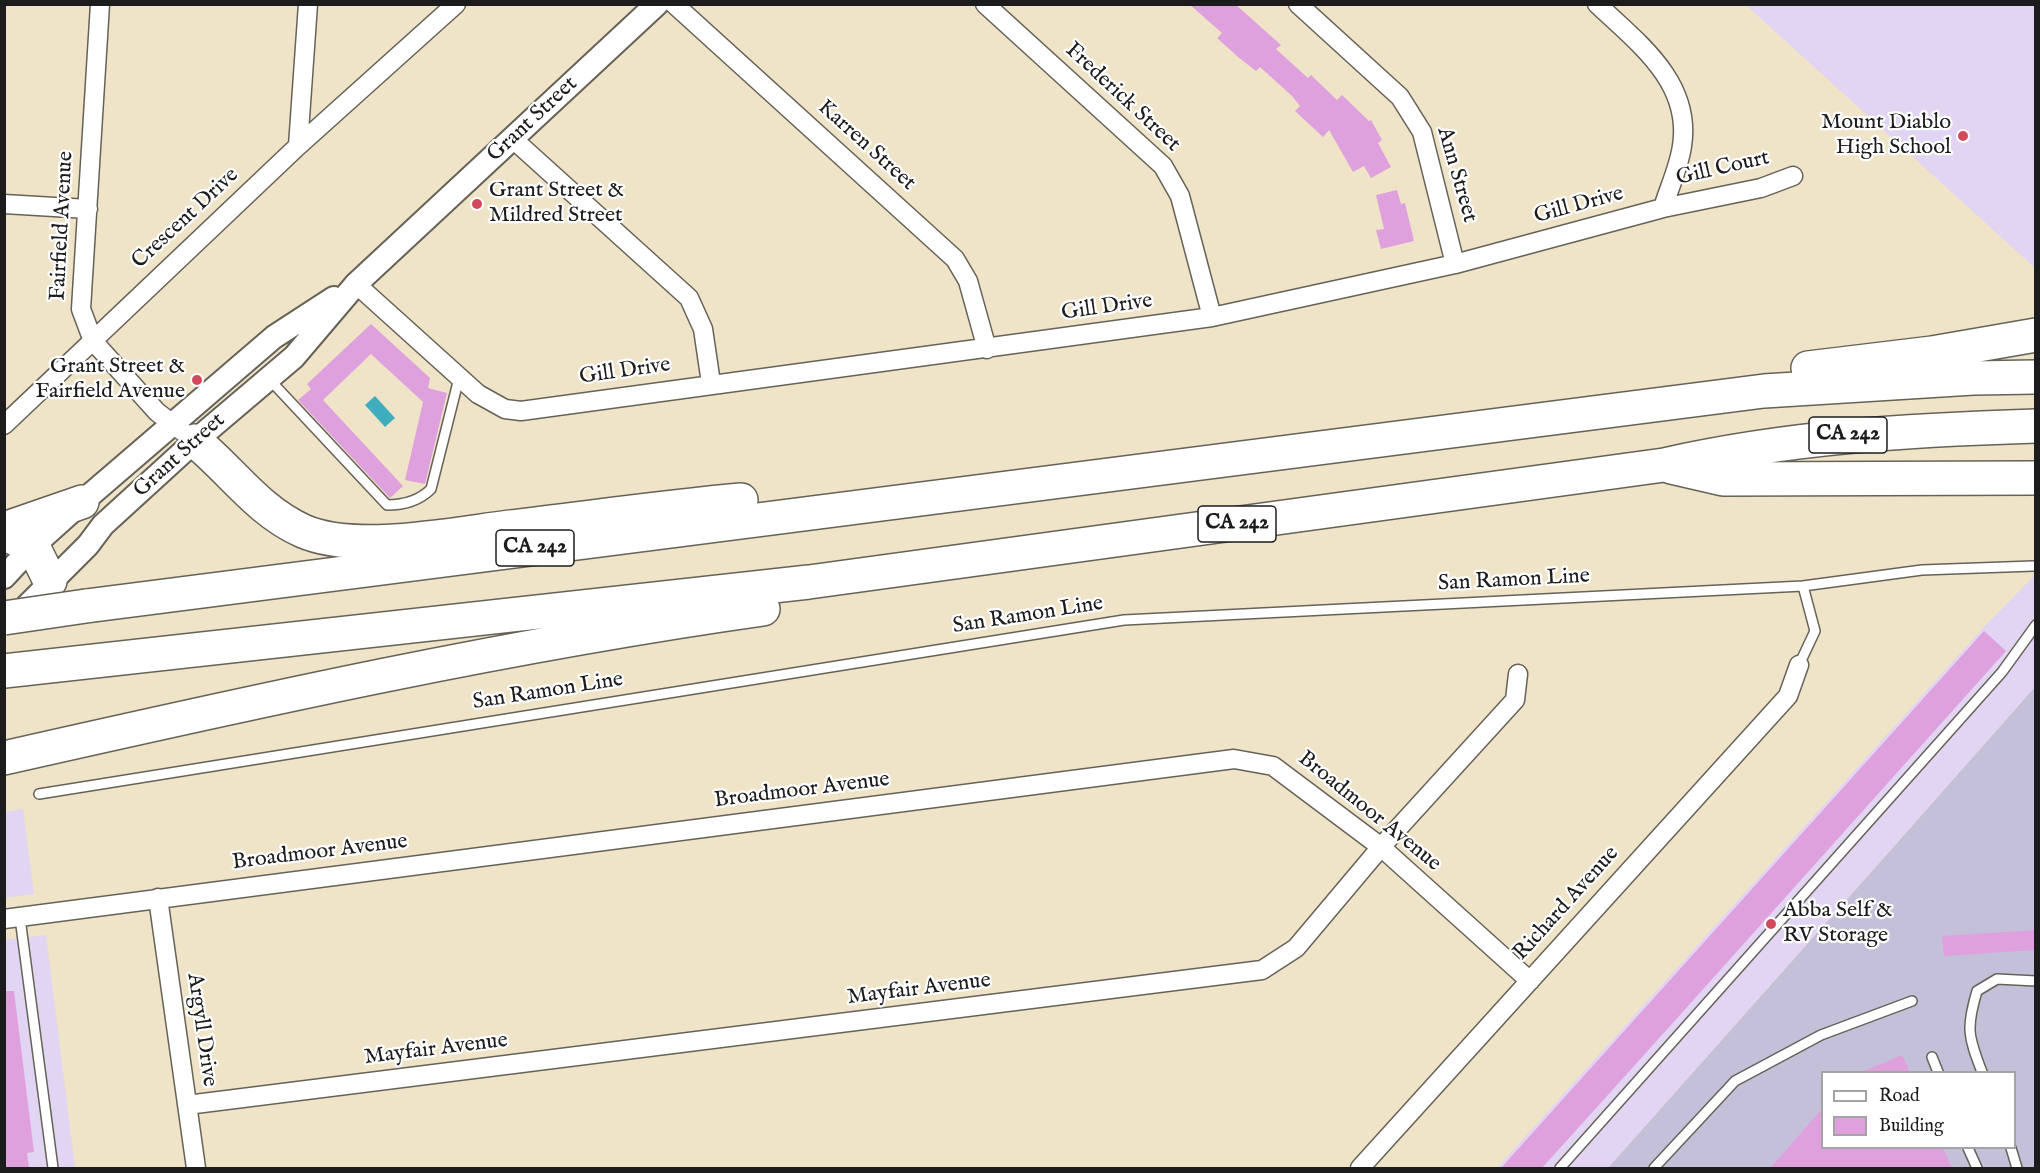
<!DOCTYPE html>
<style>
body{margin:0}
#map{position:relative;width:2040px;height:1173px;overflow:hidden;background:#efe4c7;font-family:"IM FELL English",serif}
canvas{display:block}
.frame{position:absolute;inset:0;border:6px solid #1c1c1c;pointer-events:none}
.legend{position:absolute;left:1821px;top:1071px;width:195px;height:78px;box-sizing:border-box;background:#fff;border:2px solid #a4a4a4;margin:0;padding:8px 10px;list-style:none;font-size:18px;color:#1c1c1c}
.legend li{display:flex;align-items:center;gap:12px;height:30px}
.legend b{width:30px;border:2px solid #a4a4a4}
</style>
<div id="map">
<canvas width="2040" height="1173"></canvas>
<div class="frame"></div>
<ul class="legend">
<li><b style="height:8px;background:#fff"></b>Road</li>
<li><b style="height:16px;background:#dfa1de"></b>Building</li>
</ul>
</div>
<script>
const c = document.querySelector('canvas').getContext('2d');
c.lineJoin = 'round';
function fill(path, color) { c.fillStyle = color; c.fill(path, 'evenodd'); }
function strokePath(path, color, width, dash) { c.strokeStyle = color; c.lineWidth = width; c.lineCap = dash ? 'butt' : 'round'; c.setLineDash(dash || []); c.stroke(path); }
function drawText(font, color, halo, rows, align = 'center') {
  c.font = font + ' "IM FELL English",serif'; c.lineWidth = 4.5; c.setLineDash([]); c.textBaseline = 'middle'; c.strokeStyle = halo; c.fillStyle = color; for (const [text, x, y, turn = 0] of rows) {
    c.save(); c.translate(x, y); c.rotate((+turn || 0) * Math.PI / 180); c.textAlign = isNaN(turn) ? turn : align; if (halo) c.strokeText(text, 0, 0); c.fillText(text, 0, 0); c.restore();
  }
}
const built = new Path2D(`
 M1746,5h289v263z
 M2035,575v112l-427,481h-111l486,-540z
 M23,809l11,85 -29,4v-86z
 M46,935l29,233h-70l-1,-228z`);
const industrial = new Path2D(`
 M2035,687v481h-427l273,-307zM1822,1072h192v76h-192z`);
const water = new Path2D(`
 M375,396l20,22 -10,9 -20,-22z`);
const building = new Path2D(`
 M1189,4h46l46,41 -5,4 32,29 3,-3 26,25 5,-5 27,26 2,-1 11,20 -4,3 13,24 -20,11 -7,-12 -11,6 -24,-42 -6,7 -28,-26 5,-5 -8,-10 -32,-29 -4,4 -18,-14 -21,-19 5,-5z
 M1397,190l4,14 4,-1 9,38 -33,8 -5,-19 8,-1 -8,-34z
 M371,324l59,54 -2,10 19,5 -22,91 -20,-4 18,-78 -52,-48 -48,46 80,86 -13,12 -92,-98 13,-11 -4,-5z
 M1984,631l22,20 -335,374 -129,143h-41z
 M2036,930v20l-92,6 -2,-20z
 M4,991h10l20,161 -7,1 2,15h-25z
 M1902,1055l8,17h-48z
 M1822,1109v39h121l9,20h-182z`);
const service = new Path2D(`
 M269,379l118,126c18,0 32,-4 44,-16l28,-111
 M1799,665l16,-34 -12,-45
 M39,794l1085,-174 679,-34 119,-16 111,-4
 M20,918l33,250
 M1932,1057l6,15
 M1982,1072c-14,-36 -16,-44 -5,-81l20,-12 39,2
 M1968,1148l9,20
 M2011,1148l6,20
 M1560,1168l442,-496 34,-47
 M1654,1168l81,-87 86,-46 91,-34`);
const minor = new Path2D(`
 M100,4l-19,305 12,32 64,71 25,19
 M674,4l281,255 13,22 19,68
 M985,4l178,162 17,30 32,121
 M1298,4l102,93 22,35 33,132
 M1597,4c41,39 95,78 85,142 -3,21 -13,42 -19,62
 M513,139l176,159 14,31 8,54
 M298,146l158,-142
 M4,204l84,5
 M356,284l122,110 27,15 16,2 691,-94 243,-53 208,-56 98,-20 32,-12
 M4,425l294,-279 10,-142
 M158,898l38,270
 M4,919l1230,-160 39,7 108,81 149,134
 M187,1105l1075,-135 34,-22 85,-101 134,-147 3,-26
 M1360,1168l428,-472 11,-31`);
const tertiary = new Path2D(`
 M4,577l29,-31 49,-44 192,-165 60,-39
 M14,619l74,-74 15,-20 92,-84 99,-84 62,-73 301,-280`);
const motorway = new Path2D(`
 M1808,368l124,-15 104,-18
 M195,441c37,30 63,70 108,90 52,23 150,3 207,-4 77,-9 154,-20 231,-27
 M1671,467l52,12 313,-1
 M4,529l78,-27
 M4,534l29,12 17,35
 M86,606l1678,-215 209,-13 63,-1
 M4,671l805,-89 855,-117c125,-28 243,-35 372,-39
 M4,758c252,-57 504,-113 759,-149`);
const motorwayBridge = new Path2D(`
 M4,618l82,-12`);
const markers = [
 [1963,136,6,"#d1495b"],
 [477,204,6,"#d1495b"],
 [197,380,6,"#d1495b"],
 [1771,924,6,"#d1495b"]
];
const shields = [
 [1848,435,78],
 [1237,524,78],
 [535,548,78]
];
const shieldNames = [
 ["CA 242",1848,435],
 ["CA 242",1237,524],
 ["CA 242",535,548]
];
const streetNames = [
 ["Frederick Street",1122,98,43],
 ["Grant Street",533,120,-43],
 ["Karren Street",866,146,42],
 ["Gill Court",1723,169,-13],
 ["Ann Street",1456,175,74],
 ["Gill Drive",1579,206,-15],
 ["Crescent Drive",186,219,-43],
 ["Fairfield Avenue",63,226,-87],
 ["Gill Drive",1107,308,-8],
 ["Gill Drive",625,372,-8],
 ["Grant Street",180,456,-42],
 ["San Ramon Line",1514,581,-3],
 ["San Ramon Line",1028,616,-9],
 ["San Ramon Line",548,692,-9],
 ["Broadmoor Avenue",802,791,-7],
 ["Broadmoor Avenue",1369,812,39],
 ["Broadmoor Avenue",320,853,-7],
 ["Richard Avenue",1567,904,-48],
 ["Mayfair Avenue",919,990,-7],
 ["Argyll Drive",201,1030,82],
 ["Mayfair Avenue",436,1050,-7]
];
const poiNames = [
 ["Mount Diablo",1951,123],
 ["High School",1951,148],
 ["Grant Street &",489,191,"left"],
 ["Mildred Street",489,216,"left"],
 ["Grant Street &",185,367],
 ["Fairfield Avenue",185,392],
 ["Abba Self &",1783,911,"left"],
 ["RV Storage",1783,936,"left"]
];
fill(built, '#e2d4f3');
fill(industrial, '#c5c0da');
fill(water, '#40adbe');
fill(building, '#dfa1de');
strokePath(service, '#666258', 12);
strokePath(minor, '#666258', 21);
strokePath(tertiary, '#666258', 26);
strokePath(motorway, '#666258', 36);
strokePath(service, '#fff', 9);
strokePath(minor, '#fff', 18);
strokePath(tertiary, '#fff', 22);
strokePath(motorway, '#fff', 33);
strokePath(motorwayBridge, '#666258', 36, []);
strokePath(motorwayBridge, '#fff', 33);
for (const [x, y, r, color] of markers) { const dot = new Path2D(); dot.arc(x, y, r, 0, 2 * Math.PI); c.fillStyle = color; c.fill(dot); strokePath(dot, '#fff', 2); }
for (const [x, y, w] of shields) { const box = new Path2D(); box.roundRect(x - w / 2, y - 18, w, 36, 4.5); c.fillStyle = '#fff'; c.fill(box); strokePath(box, '#1c1c1c', 1.5); }
drawText('bold 21px', '#1c1c1c', null, shieldNames);
drawText('22px', '#1c1c1c', '#fff', streetNames);
drawText('22px', '#1c1c1c', '#fff', poiNames, 'right');
</script>
